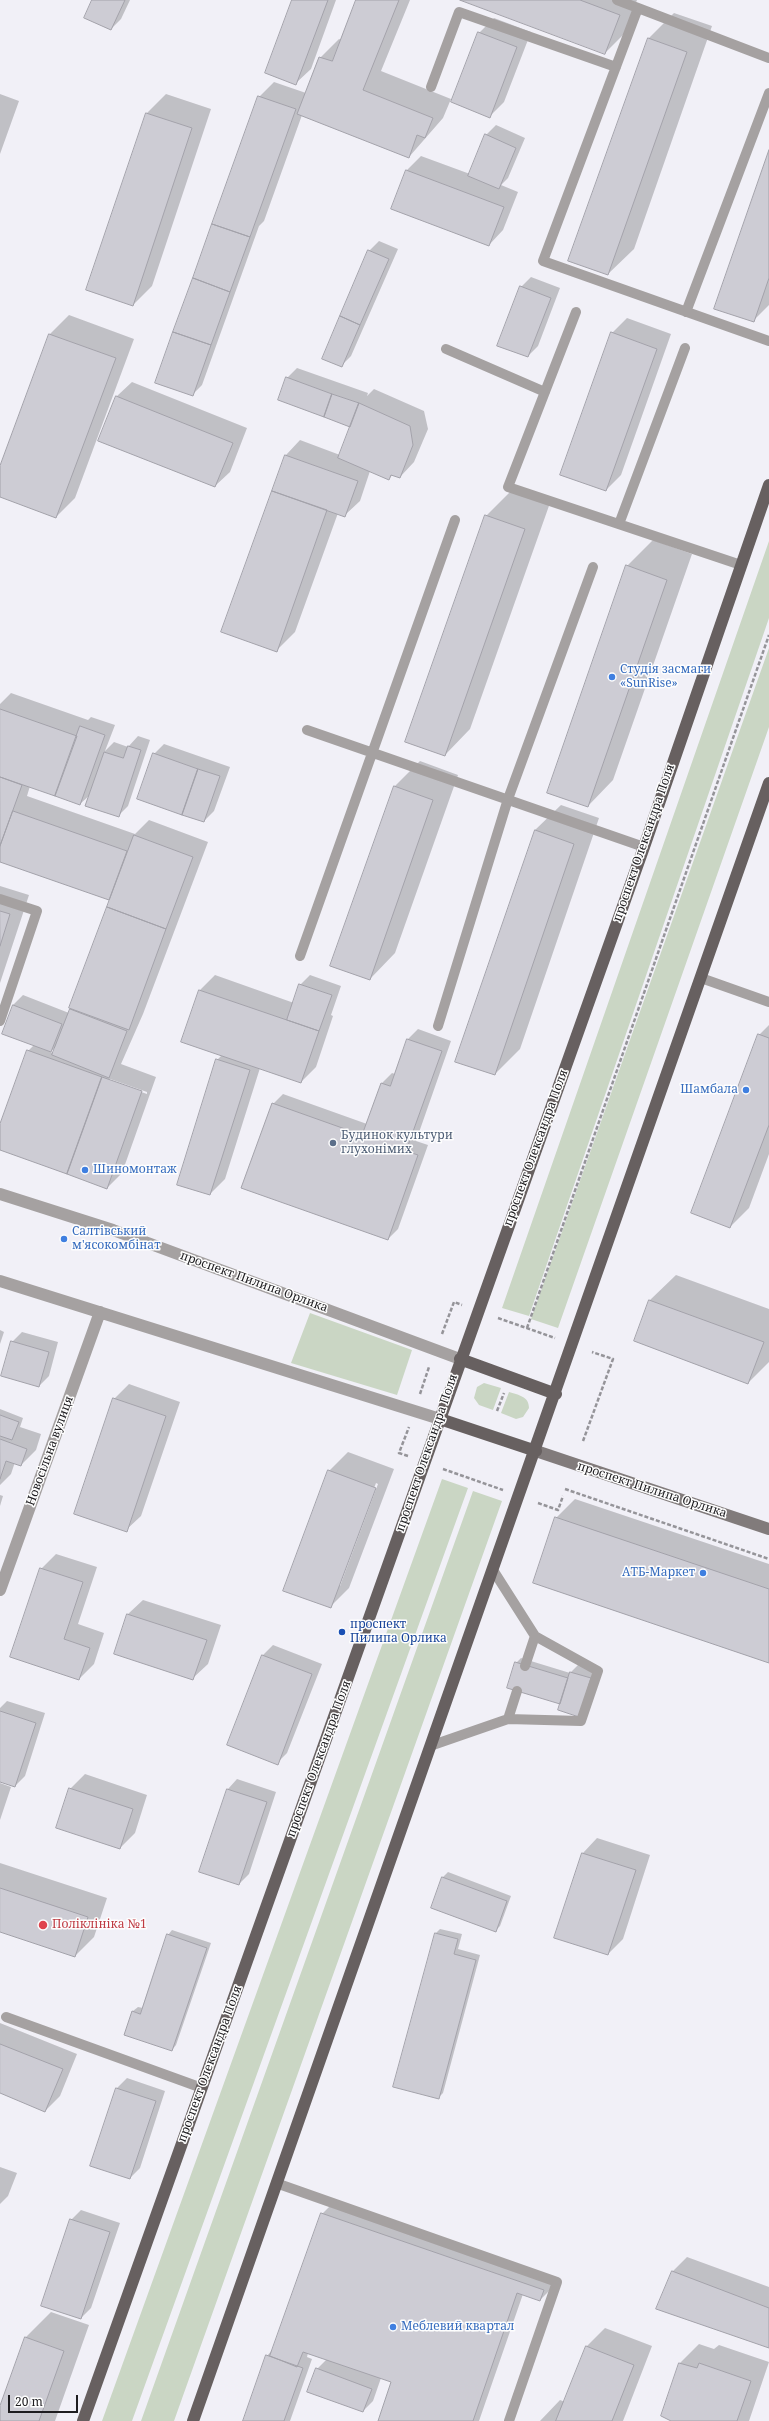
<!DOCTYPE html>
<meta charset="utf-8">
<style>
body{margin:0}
#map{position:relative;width:769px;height:2421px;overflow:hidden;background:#f1f0f7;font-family:"Noto Serif",serif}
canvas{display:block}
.scale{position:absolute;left:8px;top:2395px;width:70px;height:18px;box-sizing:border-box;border:2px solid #1e1d20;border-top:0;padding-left:5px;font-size:12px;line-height:14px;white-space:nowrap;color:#1e1d20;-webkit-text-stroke:3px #fefefe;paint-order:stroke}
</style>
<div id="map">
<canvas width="769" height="2421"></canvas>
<div class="scale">20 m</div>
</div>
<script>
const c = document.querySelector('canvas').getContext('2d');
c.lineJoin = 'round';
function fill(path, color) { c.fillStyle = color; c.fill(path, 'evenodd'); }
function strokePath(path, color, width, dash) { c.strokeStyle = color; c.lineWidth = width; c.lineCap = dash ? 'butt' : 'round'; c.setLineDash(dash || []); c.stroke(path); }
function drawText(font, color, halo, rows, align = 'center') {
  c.font = font + ' "Noto Serif",serif'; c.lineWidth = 3; c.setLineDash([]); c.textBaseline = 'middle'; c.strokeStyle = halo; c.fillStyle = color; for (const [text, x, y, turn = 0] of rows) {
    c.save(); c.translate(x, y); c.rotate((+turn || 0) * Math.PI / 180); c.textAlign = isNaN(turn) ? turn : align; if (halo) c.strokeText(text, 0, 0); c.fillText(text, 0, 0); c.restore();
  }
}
const green = new Path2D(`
 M769,541v77l-240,698 -27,-8z
 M769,648v79l-211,601 -27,-9z
 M310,1313l102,37 -15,45 -106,-32z
 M484,1383l17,5 -8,22 -14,-5 -5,-7 3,-11z
 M509,1392c9,3 20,4 20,16l-6,9 -7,2 -15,-6z
 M442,1479l26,9 -336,933h-30z
 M473,1491l29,10 -328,920h-33z`);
const shadow = new Path2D(`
 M93,0h37l-9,19 -10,10z
 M293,0h43l-25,69 -15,14z
 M357,0h53l-29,71 70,28 -8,19 -34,39 -107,-42 -38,106 -5,5 -57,159 -10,10 67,-298 15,-15 32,11 14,-35 19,-19 3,1z
 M463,0h174l-13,34 -19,19z
 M674,13l38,13 -78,223 -26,25 41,-236z
 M494,18l37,14 -27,70 -14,14 -11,-83z
 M0,94l19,7 -19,53z
 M166,94l45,15 -59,177 -19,19 -46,-15 60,-177z
 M496,125l29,13 -17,40 -7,7 17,7 -15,38 -14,15 -82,-75 14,-14 49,18 16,-39z
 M769,153v152l-16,16z
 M379,241l19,8 -47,107 -10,10 28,-115z
 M531,277l29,11 -22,58 -10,10 -7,-69z
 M69,315l65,24 -59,159 -19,19 -56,-21v-27l50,-135z
 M627,318l44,16 -50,141 -15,15 6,-157z
 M297,368l71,25 -1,3 7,-7 50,22 4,18 -14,33 -14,15 -7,-3 -4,5 -19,-8 -10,30 -15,14 -7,-2 -43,119 -19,19 10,-196 14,-15 40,15 13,-33 -66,-44z
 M132,382l115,46 -17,44 -15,14 -98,-90z
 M512,490l38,13 -80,226 -25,26 41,-239z
 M653,540l39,14 -79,226 -25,26 39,-240z
 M11,693l77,27 3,-3 24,8 -10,26 9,-9 14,5 10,-11 12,4 -22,66 -10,10 -27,-22 -11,10 -50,-18 -3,10 108,38 14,-14 59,22 -65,172 -22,50 35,13 -34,96 -15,15 -107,-39v-22l28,-76 6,-6 -21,-40 10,-10 46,18 42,-113 -111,-39v-157zM57,1046l-3,7 -4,-1zM110,1079l37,13v2l-37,-13z
 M164,744l66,23 -16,44 -10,10 -50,-67z
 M420,761l38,14 -63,178 -25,26 24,-192z
 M561,805l38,13 -79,231 -25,25 40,-244z
 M0,886l29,9 -29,88z
 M215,975l79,28 6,-18 10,-10 31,11 -10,29 2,1 -17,51 -15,15 -41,-14 -35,111 -15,15 7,-134 5,-5 -40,-14 18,-51z
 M769,1025v129l-20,54 -19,19 29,-192z
 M418,1029l33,12 -35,100 12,4 -30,84 -10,10 -115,-135 10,-10 84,30 15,-41 10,-10 3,1 13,-35z
 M676,1275l93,34v53l-21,21 -113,-42 15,-41z
 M0,1330l4,2 -4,12z
 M22,1332l36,10 -9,34 -10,10 -27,-44z
 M129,1384l51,18 -39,114 -15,14 -12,-131z
 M0,1409l23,9 -3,9 21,7 -5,16 -15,15 -6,-3 -4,12 -11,11z
 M348,1452l46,17 -45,119 -19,19 -1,-136zM376,1483l2,1 -38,102h-2z
 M0,1495l3,1 -3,10z
 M575,1499l194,65v98l-213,-144z
 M56,1554l41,13 -19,57 26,9 -10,31 -15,15 -68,-22 30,-88z
 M143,1600l78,25 -13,39 -15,14 -77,-25 12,-39z
 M273,1645l49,19 -35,89 -10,10 -49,-18 35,-90z
 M521,1658l49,15 11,-11 19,6 -11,38 -28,-3 -45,-40z
 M7,1701l38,12 -20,63 -10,10 -15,-5v-73z
 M85,1774l62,21 -12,38 -15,15 -50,-59z
 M237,1779l39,13 -27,82 -10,10 -11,-95z
 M0,1783l11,4 -11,33z
 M597,1838l53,17 -27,84 -15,15 -53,-17 28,-84z
 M0,1863l107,35 -13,39 -19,19 -75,-25z
 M448,1872l63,24 -11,30 -5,5 -63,-24 11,-30z
 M440,1929l22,5 -4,15 22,6 -37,138 -5,5 -2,-165z
 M172,1930l39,13 -35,102 -4,5 -46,-16 7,-23 5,-4 5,1 25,-73z
 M0,2023l77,31 -17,42 -15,15 -45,-19z
 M127,2078l38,13 -25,77 -10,10 -38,-13 25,-77z
 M0,2167l17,6 -9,23 -8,8z
 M332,2204l222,76 -4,10 -10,10 -17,-6 -44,127h-100l14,-39 -12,-4 -8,23 -10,10 -46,-42 10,-10 -19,-6 -1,4 5,2 -22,62h-46l23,-65 6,-7 49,-135z
 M81,2210l39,13 -29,85 -10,10 -10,-98z
 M687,2257l82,30v60l-97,-75z
 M51,2312l38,13 -34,96h-55v-12l26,-72z
 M605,2328l47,18 -29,75h-83l20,-21 5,2 21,-55z
 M699,2344l15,5 5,-4 50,17 -20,59h-77l-10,-5 18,-53z`);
const building = new Path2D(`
 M92,0h33l-14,30 -27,-12z
 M292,0h36l-32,85 -31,-12z
 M356,0h43l-36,90 70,28 -8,20 -8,-3 -8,23 -112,-44 22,-57 13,4z
 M460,0h120l40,15 -15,39z
 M478,32l39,15 -27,71 -39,-16z
 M648,38l39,14 -79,223 -40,-14z
 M258,96l38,13 -46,128 -38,-13z
 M146,113l46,15 -59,178 -47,-16z
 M485,134l31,14 -17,41 -31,-13z
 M769,150v128l-15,44 -40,-13z
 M406,170l98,37 -15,39 -98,-37z
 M212,224l38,13 -20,55 -37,-14z
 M368,250l21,9 -29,66 -20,-9z
 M193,278l37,14 -19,53 -38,-13z
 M520,286l31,12 -23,59 -31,-11z
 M340,316l20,9 -18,42 -20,-8z
 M173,332l38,13 -18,51 -38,-13z
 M611,332l46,17 -51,142 -46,-16z
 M49,334l67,24 -60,160 -56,-21v-31z
 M286,377l46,17 -8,23 -46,-17z
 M332,394l27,9 -9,24 -26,-10z
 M116,396l117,47 -18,44 -117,-46z
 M359,403l51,23 3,19 -13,33 -9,-3 -2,5 -51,-22z
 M285,455l73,26 -13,36 -73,-26z
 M272,491l55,19 -50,142 -56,-20z
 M485,515l40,14 -80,227 -40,-14z
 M626,565l41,15 -79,227 -41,-14z
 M0,709l77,27 -22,60 -55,-19z
 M80,726l25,9 -25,70 -25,-9z
 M128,746l13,4 -22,67 -34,-11 19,-54 19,6z
 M153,753l45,16 -16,46 -45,-16z
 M198,769l22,7 -16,46 -22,-7z
 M0,777l22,8 -22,61z
 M394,786l39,14 -63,180 -40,-14z
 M13,811l114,40 -18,49 -109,-38v-16z
 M535,830l39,14 -79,231 -40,-13z
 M134,835l59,22 -27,72 -59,-22z
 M107,907l59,22 -37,101 -60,-22z
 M0,911l10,3 -10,32z
 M299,984l33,11 -13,36 -32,-11z
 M199,990l120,41 -18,52 -120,-41z
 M13,1005l49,19 -11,28 -49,-18z
 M70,1009l57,22 -18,47 -57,-23z
 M758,1034l11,4v87l-39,103 -39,-15z
 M407,1039l35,12 -36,100 12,4 -30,85 -147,-52 31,-85 90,32 19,-52 9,3z
 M27,1050l75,27 -35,97 -67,-24v-26z
 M216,1059l34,11 -40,125 -33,-10z
 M102,1077l40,14 -35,98 -40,-15z
 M649,1300l115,42 -16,42 -114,-43z
 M11,1341l38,11 -10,35 -38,-11z
 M113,1398l53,18 -39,116 -53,-18z
 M0,1415l19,7 -7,18 -12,-4z
 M0,1439l27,10 -6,17 -15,-5 -6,18z
 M328,1470l48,18 -45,120 -48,-17z
 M555,1517l214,72v74l-236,-80z
 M40,1568l43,14 -19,57 26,9 -11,32 -69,-23z
 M127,1614l80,26 -14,40 -79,-26z
 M262,1655l50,19 -34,91 -51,-20z
 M515,1662l53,16 -8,26 -53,-16z
 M570,1672l21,6 -12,39 -21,-7z
 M0,1711l36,12 -21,64 -15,-5z
 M69,1788l64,21 -13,40 -64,-21z
 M227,1789l40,13 -28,83 -40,-13z
 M582,1853l54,17 -28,85 -54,-17z
 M442,1877l65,24 -11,31 -65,-24z
 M0,1888l88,29 -13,40 -75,-25z
 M435,1933l23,6 -4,15 22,6 -37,139 -46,-12z
 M167,1934l40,14 -35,103 -48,-16 8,-24 8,3z
 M0,2044l63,25 -18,43 -45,-19z
 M116,2088l40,13 -26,78 -40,-13z
 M321,2213l223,77 -4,11 -23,-8 -44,128h-95l13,-39 -88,-30 -6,15 -27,-11z
 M70,2219l40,13 -29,87 -40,-13z
 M672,2271l97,37v40l-113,-39z
 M25,2337l39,14 -25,70h-39v-15z
 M586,2346l48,19 -22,56h-56z
 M266,2355l37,13 -19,53h-41z
 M679,2363l18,5 2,-5 52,18 -14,40h-66l-10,-5z
 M316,2368l56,21 -9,23 -56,-20z`);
const path = new Path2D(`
 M498,1318l57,20
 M527,1328l242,-693
 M442,1334l12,-32 8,3
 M420,1394l9,-27
 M497,1411l7,-18
 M583,1441l30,-82 -21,-7
 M408,1456l-9,-3 10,-26
 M443,1469l60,21
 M565,1489l204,70
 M538,1503l20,7 5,-14`);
const lane = new Path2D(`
 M617,0l21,8
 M769,58l-131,-50 -95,253 226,80
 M431,87l28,-75 157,55
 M576,312l-68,175 233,78
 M686,312l83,-219
 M446,349l99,43
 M619,524l66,-176
 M307,730l337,117
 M0,899l37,12 -37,110
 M300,956l155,-436
 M701,978l68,24
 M438,1026l70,-227 85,-232
 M493,1570l42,66 -10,30
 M508,1719l73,2 17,-50 -63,-35
 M430,1746l78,-27 9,-28
 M6,2017l196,71
 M276,2183l281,99 -48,139`);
const street = new Path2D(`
 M0,1194l113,36 347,129
 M0,1281l440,138
 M0,1590l100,-278`);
const secondary = new Path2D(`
 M536,1451l233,78`);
const primary = new Path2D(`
 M460,1359l96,35
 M440,1419l96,32
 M83,2421l561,-1574 125,-362
 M193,2421c191,-546 386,-1091 576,-1638`);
const markers = [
 [612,677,4,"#3f7fe0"],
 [746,1090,4,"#3f7fe0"],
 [333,1143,4,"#5c6f8a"],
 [85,1170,4,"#3f7fe0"],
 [64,1239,4,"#3f7fe0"],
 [703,1573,4,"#3f7fe0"],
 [342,1632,4,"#1a4fb4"],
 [43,1925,5,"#e0444e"],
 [393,2327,4,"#3f7fe0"]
];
const shopNames = [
 ["Студія засмаги",620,670],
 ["«SunRise»",620,684],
 ["Шамбала",738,1090,"right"],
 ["Шиномонтаж",93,1170],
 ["Салтівський",72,1232],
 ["м'ясокомбінат",72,1246],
 ["АТБ-Маркет",695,1573,"right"],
 ["Меблевий квартал",401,2327]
];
const streetNames = [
 ["проспект Олександра Поля",644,843,-71],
 ["проспект Олександра Поля",536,1148,-70],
 ["проспект Пилипа Орлика",254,1282,20],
 ["Новосільна вулиця",50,1451,-70],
 ["проспект Олександра Поля",427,1453,-71],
 ["проспект Пилипа Орлика",652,1490,18],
 ["проспект Олександра Поля",319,1759,-70],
 ["проспект Олександра Поля",210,2064,-70]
];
const serviceNames = [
 ["Будинок культури",341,1136],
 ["глухонімих",341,1150]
];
const transitNames = [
 ["проспект",350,1625],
 ["Пилипа Орлика",350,1639]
];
const healthNames = [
 ["Поліклініка №1",52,1925]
];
fill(green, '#cad6c4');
fill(shadow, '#0003');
fill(building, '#cdccd4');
strokePath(building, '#a3a2aa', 1);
strokePath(path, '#959499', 2.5, [4, 2]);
strokePath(lane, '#a5a1a1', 10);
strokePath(street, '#a5a1a1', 12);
strokePath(secondary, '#817b7b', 12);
strokePath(primary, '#676060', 12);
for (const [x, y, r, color] of markers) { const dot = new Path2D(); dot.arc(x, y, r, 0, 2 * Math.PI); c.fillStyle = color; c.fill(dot); strokePath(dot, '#fefefe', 1.5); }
drawText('12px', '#366cbe', '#fefefe', shopNames, 'left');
drawText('12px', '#1e1d20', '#fefefe', streetNames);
drawText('12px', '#4e5e75', '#fefefe', serviceNames, 'left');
drawText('12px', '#164399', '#fefefe', transitNames, 'left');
drawText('12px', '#be3a42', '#fefefe', healthNames, 'left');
</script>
